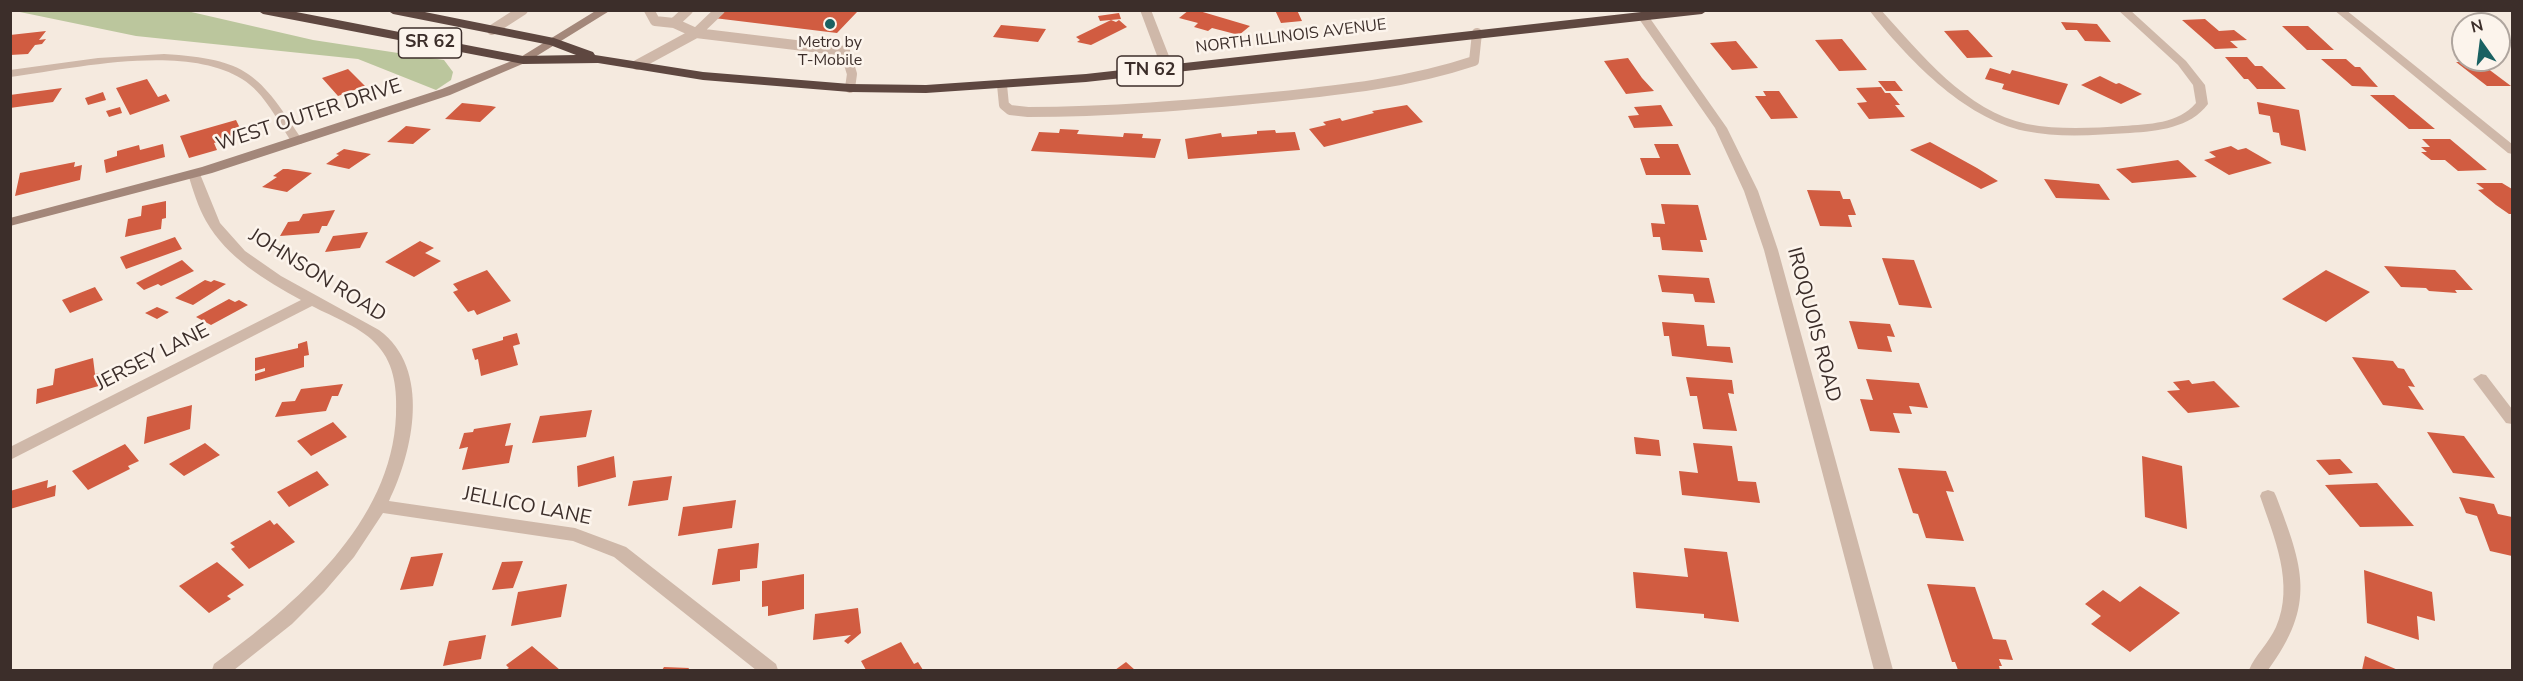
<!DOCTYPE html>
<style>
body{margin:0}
#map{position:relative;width:2523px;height:681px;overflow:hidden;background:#f5eadf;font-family:"Nunito Sans",sans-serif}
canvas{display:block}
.frame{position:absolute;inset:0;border:12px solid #3c2e2a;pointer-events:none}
.north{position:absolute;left:2451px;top:12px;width:60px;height:60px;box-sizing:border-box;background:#fcf4ec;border:2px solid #afa59e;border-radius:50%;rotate:346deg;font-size:16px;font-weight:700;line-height:24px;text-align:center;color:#3c2e2a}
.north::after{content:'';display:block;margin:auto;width:21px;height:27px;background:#1a6162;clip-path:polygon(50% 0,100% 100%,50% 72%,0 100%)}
</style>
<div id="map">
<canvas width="2523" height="681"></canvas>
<div class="frame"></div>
<div class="north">N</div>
</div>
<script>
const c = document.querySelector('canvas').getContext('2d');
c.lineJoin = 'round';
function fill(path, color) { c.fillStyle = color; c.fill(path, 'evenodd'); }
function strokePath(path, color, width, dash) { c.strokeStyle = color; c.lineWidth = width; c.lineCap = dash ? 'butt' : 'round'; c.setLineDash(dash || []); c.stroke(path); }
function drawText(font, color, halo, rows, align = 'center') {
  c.font = font + ' "Nunito Sans",sans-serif'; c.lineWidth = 5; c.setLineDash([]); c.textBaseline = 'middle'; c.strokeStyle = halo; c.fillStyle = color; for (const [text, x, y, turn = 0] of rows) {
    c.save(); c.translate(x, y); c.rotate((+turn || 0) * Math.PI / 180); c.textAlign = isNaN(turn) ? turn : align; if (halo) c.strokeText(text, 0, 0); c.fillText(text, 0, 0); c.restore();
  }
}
const green = new Path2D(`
 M15,11h172l126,29 131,20 9,12 -2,8 -15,10 -78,-31 -222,-23z`);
const building = new Path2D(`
 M723,10h131l3,2 -20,21 -123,-15z
 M1189,10h7l54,16 -11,9 -27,-7 -4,3 -14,-4 4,-4 -19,-5z
 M1275,10h22l5,11 -21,2z
 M1119,13l2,6 -21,2 -2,-5z
 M2205,19l14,12 15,-1 13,10 -17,1 8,7 -23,1 -33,-29z
 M1111,20l5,2 3,-2 8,7 -36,18 -14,-3 3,-2 -4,-3z
 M2061,22l36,2 14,18 -26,-1 -8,-11h-11z
 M1001,25l45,4 -8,13 -45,-5z
 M2282,26h26l26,24h-27z
 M1968,30l25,27 -26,1 -23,-27z
 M46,31l-7,9 7,-1 -4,5 -7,1 -7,9 -18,1v-20z
 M1842,39l25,31 -28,1 -24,-31z
 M1736,41l22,27 -26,2 -22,-27z
 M2225,57h22l8,9h7l24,23h-29l-9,-10h-4z
 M1628,58l14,20 12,13 -28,3 -22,-33z
 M2321,59h25l9,8h5l18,20 -26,-1z
 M2456,62h23l32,24h-24z
 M1990,68l20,6 2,-4 56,14 -9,21 -57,-16 2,-5 -19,-5z
 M348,69l17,17 -27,10 -16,-18z
 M2100,76l16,8 3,-1 23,11 -21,10 -40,-19z
 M147,79l11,18 8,-3 4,7 -40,14 -14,-27z
 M1878,81h17l8,10h-17z
 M1881,87l4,6h5l10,12h-5l10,12 -36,2 -12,-16 10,-1 -11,-14z
 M62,88l-9,14 -43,6v-13z
 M1763,91h16l19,27 -27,1 -16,-23h11z
 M103,92l3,8 -18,5 -3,-7z
 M2370,95h24l41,34h-26z
 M2257,102l42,8 7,41 -25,-6 -2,-12 -6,-1 -3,-16 -11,-2z
 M462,103l29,3 5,1 -16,15 -35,-3z
 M1407,105l16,17 -99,25 -15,-18 17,-4 -3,-3 17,-4 2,3 32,-8 -2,-2z
 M1661,105l12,21 -39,2 -6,-12 11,-1 -5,-8z
 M120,107l2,6 -13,4 -3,-6z
 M236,120l7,14 -21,9 -1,-2 -7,2 3,7 -28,8 -9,-22z
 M406,126l25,3 -18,15 -26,-2z
 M1060,129l19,1 -2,4 46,3 1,-4 19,1 -1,4 19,1 -6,19 -124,-7 8,-19 20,1z
 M1275,130l1,3 19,-1 5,18 -112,9 -3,-20 36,-6 1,4 35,-3v-3z
 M2422,139h28l37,31 -29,1 -13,-11h-14l-10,-8h6l-6,-5h9z
 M1930,142l47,26 21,13 -17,8 -71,-39z
 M163,144l2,13 -59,16 -2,-13 13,-4v-5l22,-6 1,5z
 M1654,144h24l13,31h-45l-6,-17h20z
 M2231,146l7,4 8,-2 26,15 -43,12 -25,-15 12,-3 -7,-5z
 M344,149l27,5 -22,15 -23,-5 13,-9 -3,-1z
 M2178,160l19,17 -65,6 -16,-14z
 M75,162l-1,5 8,-2 -2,15 -65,16 5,-23z
 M283,169h5l24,4 -25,19 -25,-5 15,-10 -4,-1z
 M2044,179l55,5 11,16 -54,-2z
 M2476,183h26l10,6v25h-3l-13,-9 -18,-15 6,-1z
 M1807,190l33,1 3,8h7l6,16h-8l4,12 -32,-1z
 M166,201v17l-4,1 -1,10 -36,8 3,-18 13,-3 1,-10z
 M1661,204l37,1 9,35h-7l3,12 -41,-2 -2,-13h-7l-2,-14 14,1z
 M335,210l-8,16h-5l-3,7 -39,3 8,-14 11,-1 4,-7z
 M368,232l-8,16 -35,4 8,-16z
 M175,237l7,12 -56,20 -6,-12z
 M420,241l14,7 -9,5 16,8 -27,16 -29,-15z
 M1882,258l32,2 18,48 -33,-3z
 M182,260l12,11 -33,15 -3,-2 -14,6 -8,-7z
 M2384,266l71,4 18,20h-18l2,3 -28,-2 -3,-3 -25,-1z
 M487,270l24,31 -34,14 -3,-5 -6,2 -15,-20 5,-2 -5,-6z
 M2326,270l44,22 -44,30 -44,-23z
 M1658,275l51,3 6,25 -20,-1 -2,-8 -31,-2z
 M205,280l6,2 3,-2 12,4 -33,21 -18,-7z
 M95,287l8,13 -33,13 -8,-13z
 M229,299l6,3 4,-2 9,5 -37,20 -15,-8z
 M157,307l12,5 -12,7 -12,-6z
 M1849,321l41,3 5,13 -8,-1 5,16 -34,-3z
 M1662,322l42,3 3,21 23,1 3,16 -61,-7 -3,-20h-5z
 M517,333l3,11 -7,2 5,19 -37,11 -3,-17 -3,1 -3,-11 31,-9v-3z
 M307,341l2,14 -5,1v11l-49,14v-7l10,-3v-3l-10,3v-13l43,-10v-4z
 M2352,357l41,4 5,7 6,1 11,18 -7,-1 16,24 -41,-5z
 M93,358l2,16 14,-4v13l-73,21 1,-15 16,-4 2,-16z
 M1686,377l46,3 2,14 -6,-1 9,38 -34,-2 -6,-33h-7z
 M1866,379l53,4 9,25 -19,-2 3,8 -19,-1 7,20 -30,-2 -10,-32 13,1z
 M2189,380l3,4 22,-3 26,26 -52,6 -21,-22 13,-1 -7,-8z
 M343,384l-5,12h-6l-6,15 -51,6 7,-15 13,-1 6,-12z
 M192,405l-2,24 -46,15 3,-27z
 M592,410l-6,27 -54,6 8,-27z
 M333,422l14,15 -36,19 -14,-15z
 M511,423l-6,23 8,-1 -4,18 -47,7 6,-23 -9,2 5,-16 9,-1 1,-3z
 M2427,432l37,4 31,42 -42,-5z
 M1634,437l25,3 2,16 -25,-2z
 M205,443l15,12 -36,21 -15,-12z
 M1693,443l39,3 6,35 18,1 4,21 -78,-8 -3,-24 19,2z
 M125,444l14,17 -11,5 2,3 -42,21 -16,-19z
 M614,456l2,21 -38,10 -1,-21z
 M2142,456l40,10 5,63 -42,-12z
 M2340,459l13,14 -24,2 -13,-15z
 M1898,468l48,3 8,21 -8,-1 18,50 -38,-3 -8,-24 -5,-1z
 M317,471l12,14 -40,22 -12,-15z
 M672,476l-4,24 -40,6 5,-25z
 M48,480l-1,8 9,-3 -1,11 -45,13v-18z
 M2377,483l37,43 -54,1 -35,-42z
 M2459,497l35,7 4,10 14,3v39l-22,-5 -13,-35 -11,-3z
 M736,500l-4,28 -54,8 5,-29z
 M270,520l4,5 3,-2 18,19 -46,27 -18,-20 4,-2 -5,-4z
 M759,543l-2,25 -17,2v11l-28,4 6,-36z
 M1684,548l43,4 12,70 -35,-4v-4l-68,-6 -3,-36 55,5z
 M443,553l-10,33 -33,4 11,-33z
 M523,561l-10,27 -21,2 10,-28z
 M217,562l27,23 -17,11 4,3 -22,14 -30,-27z
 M2364,570l68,22 3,29 -18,-5 2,24 -52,-17z
 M804,574v35l-36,7v-10l-6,1v-26z
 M567,584l-6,33 -50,9 7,-34z
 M1927,584l48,3 18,52 13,1 7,20 -14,-1 3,7h-3l1,4h-42l-3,-8h-3z
 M2140,586l40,27 -50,39 -39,-28 10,-8 -16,-12 18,-14 17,12z
 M858,608l3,25 -13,11 -4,-3 7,-6 -38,5 2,-26z
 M486,635l-5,24 -38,7 6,-25z
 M901,642l13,22 4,-2 5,8h-57l-5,-9z
 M532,646l28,24h-55l4,-2 -3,-3z
 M2365,656l33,14h-36z
 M1126,662l9,8h-20z
 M664,667l25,1 -1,2h-26z`);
const lane = new Path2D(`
 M649,10l6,11 19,2
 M688,10l-14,13 22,10 24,-23
 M492,30l31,-20
 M637,65l59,-32 149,18 7,23 -2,14
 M1002,85l2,20 6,5 18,2c82,0 163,-7 245,-15 68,-7 135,-14 201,-36l3,-28`);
const street = new Path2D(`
 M1140,10h11l23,59 -2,2 -4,2 -6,-4z
 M1869,10h12c40,44 85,101 146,114 32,6 65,4 96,2 26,-2 55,-2 73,-23l-3,-18 -15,-20 -60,-55h12l56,51 19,24 3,19c-18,24 -50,27 -78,29 -35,2 -71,5 -105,-2 -62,-13 -118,-73 -156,-121z
 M2334,10h12l166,134v10l-4,-1z
 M1643,13l4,1 80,114 31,63 20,59 115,420h-19l-110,-420 -20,-59 -29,-63 -78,-112z
 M164,54c84,5 95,20 139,87l-2,3h-8c-15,-22 -28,-51 -51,-65 -57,-36 -167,-11 -232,-2v-7l88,-12z
 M194,170l6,4 20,49 25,28 36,25 98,54c53,39 34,122 10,171l186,27 51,19 150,117 2,6h-22l-142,-113 -41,-16 -190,-28 -29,44 -30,35 -32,32 -58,46h-22l2,-6c81,-59 178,-141 182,-249 1,-24 -1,-50 -18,-69 -15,-18 -45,-29 -66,-40l-302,154v-13l291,-147c-36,-20 -74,-42 -95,-79 -8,-14 -13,-31 -18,-47z
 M2481,374l5,1 26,34v15l-6,-1 -33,-44z
 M2268,490l6,2 2,4c27,71 41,108 -8,174h-19c6,-15 20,-27 27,-43 19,-43 -2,-90 -16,-131l2,-4z`);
const secondary = new Path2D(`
 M597,10h14l-84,52 -77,33 -238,78 -202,53v-8l192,-51 240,-78 77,-31z`);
const highway = new Path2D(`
 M257,10h29l237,46 53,-1 -26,-10 -157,-31 -6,-4h28l139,28 39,14 2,3 108,17 147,12 76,1 160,-11 573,-64h49l-6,4 -616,68 -160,11 -76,-1 -147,-12 -105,-17 -75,1 -260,-50z`);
const markers = [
 [830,24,6,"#1a6162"]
];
const farStreetnames = [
 ["NORTH ILLINOIS AVENUE",1291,37,-7]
];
const farPoinames = [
 ["Metro by",830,43],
 ["T-Mobile",830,61]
];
const shields = [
 [430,43,63],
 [1150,71,66]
];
const shieldNames = [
 ["SR 62",430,43],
 ["TN 62",1150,71]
];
const streetNames = [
 ["WEST OUTER DRIVE",309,116,-18],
 ["JOHNSON ROAD",317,276,32],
 ["IROQUOIS ROAD",1813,325,75],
 ["JERSEY LANE",153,358,-27],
 ["JELLICO LANE",527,507,11]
];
fill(green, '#bbc69d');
fill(building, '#d15c41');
strokePath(lane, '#cfb8a9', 10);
fill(street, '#cfb8a9');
fill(secondary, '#a3877a');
fill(highway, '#5e4740');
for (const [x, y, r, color] of markers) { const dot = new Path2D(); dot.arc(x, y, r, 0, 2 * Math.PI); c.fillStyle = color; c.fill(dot); strokePath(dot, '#fcf4ec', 2); }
drawText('16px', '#3c2e2a', '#fcf4ec', farStreetnames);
drawText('16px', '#3c2e2a', '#fcf4ec', farPoinames);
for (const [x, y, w] of shields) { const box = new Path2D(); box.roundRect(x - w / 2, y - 15, w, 30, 4.5); c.fillStyle = '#fcf4ec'; c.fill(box); strokePath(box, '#3c2e2a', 1.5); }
drawText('bold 18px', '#3c2e2a', null, shieldNames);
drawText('20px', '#3c2e2a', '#fcf4ec', streetNames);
</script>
